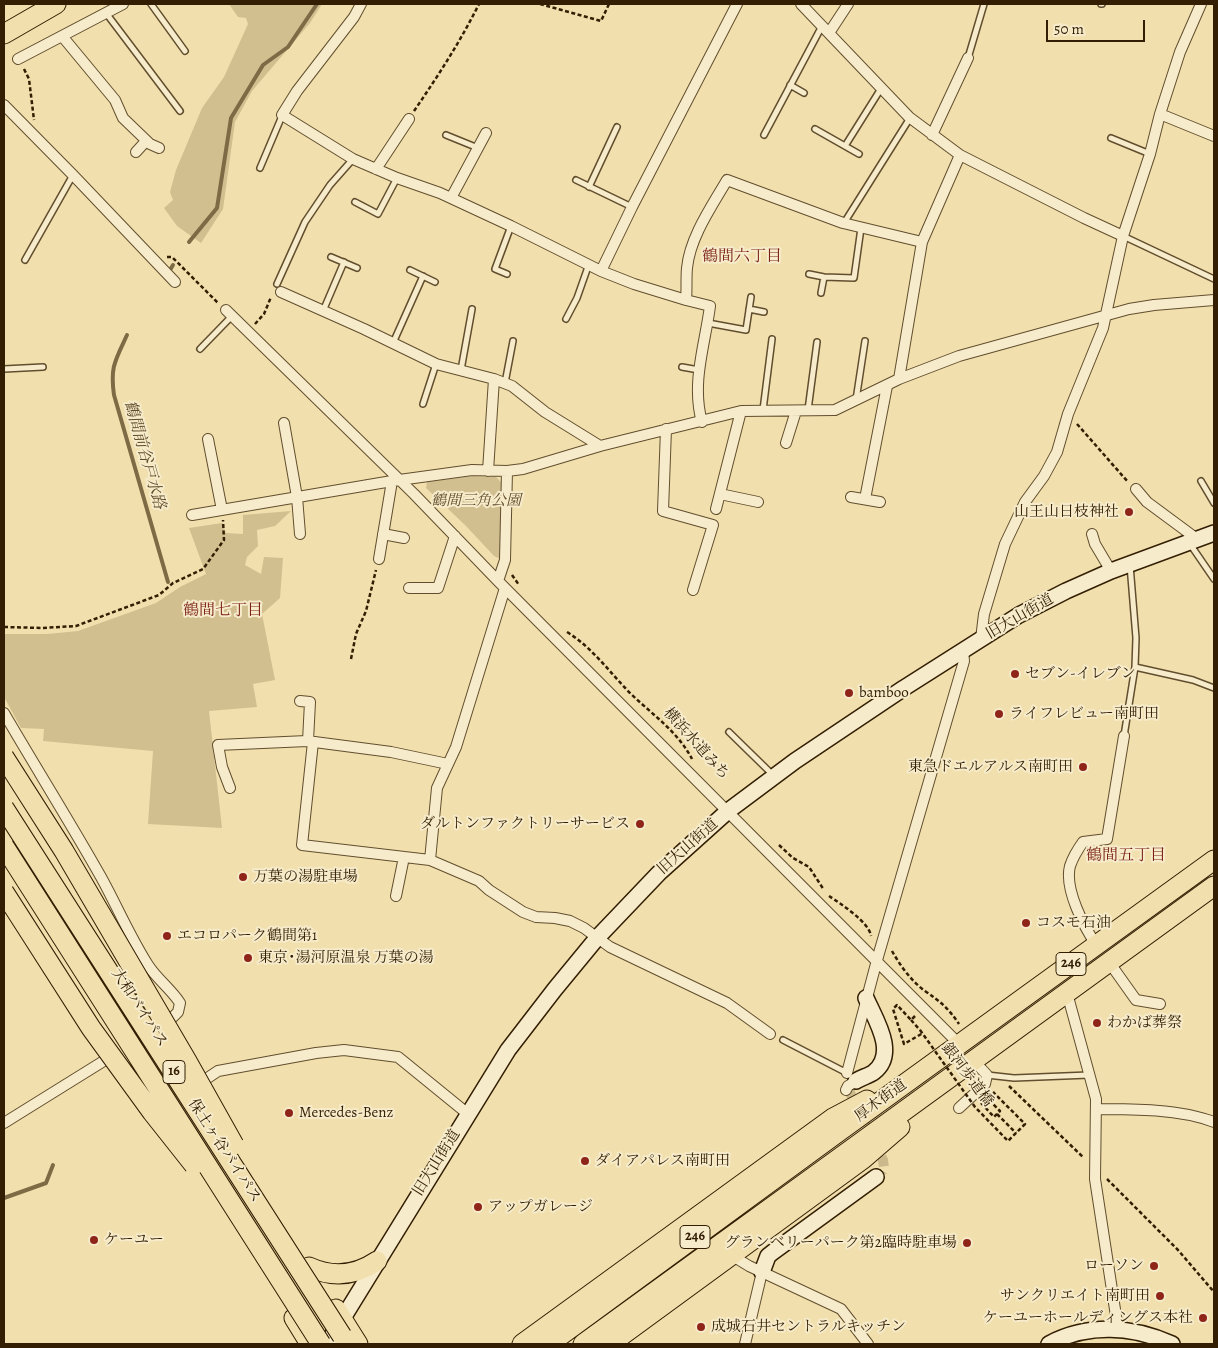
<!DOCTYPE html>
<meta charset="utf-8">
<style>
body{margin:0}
#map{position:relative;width:1218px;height:1348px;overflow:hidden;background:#f1e0ad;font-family:Alegreya,serif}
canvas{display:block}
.frame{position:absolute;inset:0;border:5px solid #331e03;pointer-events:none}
.scale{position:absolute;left:1046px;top:20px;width:99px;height:22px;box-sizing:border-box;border:2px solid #331e03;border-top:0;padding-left:6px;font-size:15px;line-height:18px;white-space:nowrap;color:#331e03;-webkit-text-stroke:4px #f6ebca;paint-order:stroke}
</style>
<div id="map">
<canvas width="1218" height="1348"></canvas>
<div class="frame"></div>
<div class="scale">50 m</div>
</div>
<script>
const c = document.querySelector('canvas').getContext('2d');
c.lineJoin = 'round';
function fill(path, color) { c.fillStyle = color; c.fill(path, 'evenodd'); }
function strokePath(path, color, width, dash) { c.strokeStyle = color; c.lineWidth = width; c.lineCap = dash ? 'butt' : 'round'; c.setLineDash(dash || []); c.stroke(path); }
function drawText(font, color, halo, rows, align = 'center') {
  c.font = font + ' Alegreya,"Noto Serif JP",serif'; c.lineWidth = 4; c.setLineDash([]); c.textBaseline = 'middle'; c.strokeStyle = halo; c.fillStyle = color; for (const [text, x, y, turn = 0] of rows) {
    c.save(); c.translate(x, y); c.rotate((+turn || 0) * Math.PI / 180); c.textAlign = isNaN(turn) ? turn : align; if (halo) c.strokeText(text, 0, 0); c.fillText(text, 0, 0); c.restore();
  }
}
const green = new Path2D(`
 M229,4h93l-12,19 -58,68 -17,31 -12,87 -22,34 -24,-17 -13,-18 9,-8 -3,-8 6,-22 26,-62 22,-31 24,-53 -2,-6 -8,-1z
 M472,476l24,1 5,5 -1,77 -6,-3 -28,-30 -40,-38 1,-6z
 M291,511l-16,15 -18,4 1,16 -11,11 -2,8 16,9 3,-17 19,1 -3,40 -18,16 13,66 -22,4 4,23 -48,4 13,117 -74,-4 5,-73 -110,-10 1,-12 -23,-1 -17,-31v-63h43l31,-3 78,-28 24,-16 26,-13 -17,-46 33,-5 4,10 17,1v-19z`);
const stream = new Path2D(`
 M189,242l28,-34 14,-90 32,-53 25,-18 29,-43
 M170,270l3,-5
 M127,335c-12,26 -17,32 -13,60l54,187
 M4,1198l42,-15 7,-18`);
const streetTunnel = new Path2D(`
 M850,1089v4l33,67 1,8 -2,4`);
const path = new Path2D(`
 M540,4l61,17 8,-17
 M24,69l5,10 5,41
 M414,111c24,-35 46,-69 65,-107
 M167,257h5l47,47
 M255,324l9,-10 7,-17
 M1077,424l51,58
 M512,575l7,10
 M4,627l38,1 34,-2 83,-31 14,-12 30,-14 21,-29 -1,-20
 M567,632c26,16 43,41 64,62 22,21 47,38 61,65
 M351,659l5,-25 10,-23 10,-41
 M779,845l14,13 16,9 15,23
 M829,896c12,8 40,26 42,40
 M892,951c8,14 19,30 33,40 15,10 24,18 34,33
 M915,1016l-4,4 -14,-15 -4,4 11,35 19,-11
 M911,1020l9,10
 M1009,1086l75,72
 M981,1103l13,14 6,-6 -13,-13
 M997,1114l19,19
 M1107,1179l71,71 36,42`);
const lane = new Path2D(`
 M151,4l34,47
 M1101,4h1
 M106,13l74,98
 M968,58l16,-54
 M790,85l14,8
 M815,129l44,25
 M446,135l32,13
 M764,135l58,-109
 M1111,138l39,16
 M845,146l37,-59
 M260,168l22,-52
 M576,180l56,27
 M589,187l28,-60
 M355,202l23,12 19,-36
 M844,223l66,-105
 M1123,236l91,43
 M331,257l26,11
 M25,260l48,-85
 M410,270l25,12
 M507,274l-12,-5 16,-43
 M809,274l15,3 30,1 7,-50
 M277,284l28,-62 25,-37 23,-26
 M821,293l3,-16
 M749,309l15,3
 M323,311l21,-49
 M566,319l11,-21 12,-34
 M708,323l38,7 5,-33
 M393,343l30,-67
 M200,349l32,-33
 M682,367l17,3
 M4,369l39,-2
 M461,370l11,-61
 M505,383l8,-42
 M856,400l9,-59
 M423,404l13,-40
 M763,410l9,-71
 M808,410l9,-68
 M1201,481l13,22
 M1190,544l24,35
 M1135,667l58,13 21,8
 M729,732l45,44
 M1124,736l11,-69 1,-29 -6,-73
 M783,1040l64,33
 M987,1075l27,3 75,-3`);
const street = new Path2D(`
 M361,4l-7,13 -57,74 -15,24 71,44 44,19 43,15 71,33 90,45 31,-64 105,-203
 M801,4l108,113 51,38 124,63 39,18
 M829,33l19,-29
 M62,36l53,64 8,18 27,26 9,4
 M18,59l105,-55
 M4,105l69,70 102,107
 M1160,114l54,22
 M932,135l36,-77
 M136,152l10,-11
 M376,169l33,-50
 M451,198l35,-65
 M601,271l33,13 52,16
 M281,292l83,37 72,35 58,15 18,7 33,26 55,34
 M226,310l188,184 84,87 462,464
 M899,379l23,-137 38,-87
 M702,422c-11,-39 3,-77 8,-116l-24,-6c1,-11 0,-22 1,-32 3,-31 25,-62 40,-88l116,43 79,19
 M284,423l13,74 3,37
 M666,429l-3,82 50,14 -20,65
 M208,439l14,71
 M786,443l10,-32
 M488,471l6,-92
 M1136,489l11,13 50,37
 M720,494l38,8
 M851,497l29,5
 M865,499l22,-113
 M716,509l25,-98
 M192,515l200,-34 80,-11 35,1 16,-2 77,-23 141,-35 94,-1 64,-31 60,-23 170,-47 25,-4 60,-5
 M383,534l21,4
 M1092,534l3,10 16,27
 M379,559l13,-78
 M498,581l7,-21 2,-89
 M409,588h29l17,-52
 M981,639l3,-25 21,-70 20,-42 19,-26 13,-24 11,-38 35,-86 20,-92 27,-82 10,-40 20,-62 21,-48
 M300,701l10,1 -2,39
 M4,713c32,55 66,109 97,164 16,29 29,60 47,88 9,14 23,24 32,38l-2,9 -5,5 -46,29
 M313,742l-11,103 128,15 49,21 10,9 34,22 13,5 19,1 15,3 14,7 26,19 117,56 43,31
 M230,788l-8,-21 -4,-22 89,-4 84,11 57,12
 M430,860l7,-72 19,-41 49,-159
 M396,896l8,-39
 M1097,946c-13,-19 -33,-57 -27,-80 3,-9 8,-17 13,-24l24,-3 17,-103
 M1109,962l27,38 24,4
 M1067,993l29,106 -1,80 23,150
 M847,1073l30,-113 87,-299 -1,-11
 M197,1085l21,-14 98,-18 28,-3 54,7 70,57
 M846,1090l2,-4 8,-5
 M959,1108l26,-24 2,-9 -13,-14
 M1097,1109c36,0 83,0 117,13
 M4,1123l111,-69
 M731,1255l18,11 92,43 27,35
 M745,1344l17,-72`);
const secondary = new Path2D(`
 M856,1081c6,-4 13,-5 18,-9 24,-19 1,-53 -8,-74
 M762,1272l6,-16 5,-4 103,-75
 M327,1344l181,-294 47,-61 42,-51 62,-65 69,-62 67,-50 109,-73 115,-73 47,-24 45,-20 103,-38
 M1049,1344c39,-21 84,-18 123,0`);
const highway = new Path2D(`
 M4,34l52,-30
 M4,867l141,217
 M309,1267c24,11 46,9 68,-6
 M336,1309l22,35
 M294,1318l16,26
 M522,1344l311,-226 34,-18
 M549,1344l292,-214 373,-270
 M583,1344l631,-458
 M610,1344l253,-185 37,-32`);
const pathBridge = new Path2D(`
 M920,1030l55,77 33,34 17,-17 -32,-32`);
const highwayBridge = new Path2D(`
 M4,757l60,94 123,210 47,84
 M4,808l338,528
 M4,846l317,498
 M4,892l87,136 61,84 42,53`);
const markers = [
 [1129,512,5,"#8f2418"],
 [1015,674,5,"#8f2418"],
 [849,693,5,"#8f2418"],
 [999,714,5,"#8f2418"],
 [1083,767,5,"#8f2418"],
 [640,824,5,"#8f2418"],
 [243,877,5,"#8f2418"],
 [1026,923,5,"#8f2418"],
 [167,936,5,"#8f2418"],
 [248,958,5,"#8f2418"],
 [1097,1023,5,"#8f2418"],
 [289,1113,5,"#8f2418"],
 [585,1161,5,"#8f2418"],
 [478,1207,5,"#8f2418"],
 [94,1240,5,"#8f2418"],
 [967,1243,5,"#8f2418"],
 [1154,1266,5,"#8f2418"],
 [1160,1296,5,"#8f2418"],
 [1203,1318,5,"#8f2418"],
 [701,1327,5,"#8f2418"]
];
const shields = [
 [1071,964,30],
 [174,1072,22],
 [695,1237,30]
];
const shieldNames = [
 ["246",1071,964],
 ["16",174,1072],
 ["246",695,1237]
];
const parkNames = [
 ["鶴間三角公園",476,501]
];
const poiNames = [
 ["山王山日枝神社",1119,512,"right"],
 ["セブン-イレブン",1025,674],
 ["bamboo",859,693],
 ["ライフレビュー南町田",1009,714],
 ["東急ドエルアルス南町田",1073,767,"right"],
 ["ダルトンファクトリーサービス",630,824,"right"],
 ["万葉の湯駐車場",253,877],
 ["コスモ石油",1036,923],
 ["エコロパーク鶴間第1",177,936],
 ["東京･湯河原温泉 万葉の湯",258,958],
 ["わかば葬祭",1107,1023],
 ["Mercedes-Benz",299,1113],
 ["ダイアパレス南町田",595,1161],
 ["アップガレージ",488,1207],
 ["ケーユー",104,1240],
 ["グランベリーパーク第2臨時駐車場",957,1243,"right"],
 ["ローソン",1144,1266,"right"],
 ["サンクリエイト南町田",1150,1296,"right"],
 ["ケーユーホールディングス本社",1193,1318,"right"],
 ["成城石井セントラルキッチン",711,1327]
];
const streetNames = [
 ["旧大山街道",1020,617,-30],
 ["横浜水道みち",696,744,48],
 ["旧大山街道",688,847,-42],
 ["大和バイパス",139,1008,57],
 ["銀河歩道橋",967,1075,53],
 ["厚木街道",881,1101,-36],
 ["保土ヶ谷バイパス",224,1151,57],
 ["旧大山街道",437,1163,-58]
];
const neighbourhoodNames = [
 ["鶴間六丁目",742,257],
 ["鶴間七丁目",223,611],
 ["鶴間五丁目",1126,856]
];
const waterNames = [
 ["鶴間前谷戸水路",144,455,74]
];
fill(green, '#d1bf90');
strokePath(stream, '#7e6b46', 4);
strokePath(streetTunnel, '#cbb98b', 10, [10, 5]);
strokePath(lane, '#624e2e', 8);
strokePath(street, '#624e2e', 12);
strokePath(secondary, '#331e03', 18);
strokePath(highway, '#331e03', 21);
strokePath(path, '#331e03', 2.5, [4, 2.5]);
strokePath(lane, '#f6ebca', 5);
strokePath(street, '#f6ebca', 10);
strokePath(secondary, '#f6ebca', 15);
strokePath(highway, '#f1e0ad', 19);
strokePath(highwayBridge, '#331e03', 21, []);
strokePath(pathBridge, '#331e03', 2.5, [4, 2.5]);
strokePath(highwayBridge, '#f1e0ad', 19);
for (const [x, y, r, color] of markers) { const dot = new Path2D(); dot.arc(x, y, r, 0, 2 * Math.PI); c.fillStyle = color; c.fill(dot); strokePath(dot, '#f6ebca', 2); }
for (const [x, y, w] of shields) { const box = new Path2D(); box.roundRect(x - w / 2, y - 11.5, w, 23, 4); c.fillStyle = '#f6ebca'; c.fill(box); strokePath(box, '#331e03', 1); }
drawText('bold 14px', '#331e03', null, shieldNames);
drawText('italic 15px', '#624e2d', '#f6ebca', parkNames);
drawText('15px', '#331e03', '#f6ebca', poiNames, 'left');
drawText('15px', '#331e03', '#f6ebca', streetNames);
drawText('16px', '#7a1f14', '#f6ebca', neighbourhoodNames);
drawText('italic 16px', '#5f4b2a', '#f6ebca', waterNames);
</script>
